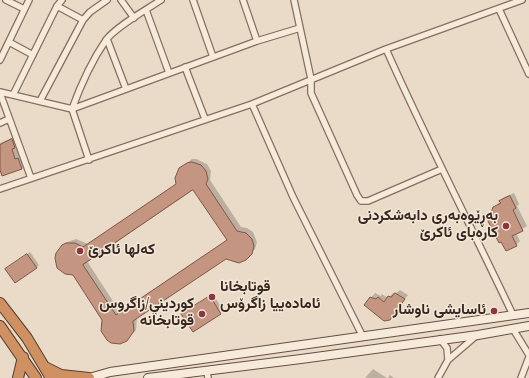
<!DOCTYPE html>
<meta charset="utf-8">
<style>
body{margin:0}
canvas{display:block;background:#eadbc8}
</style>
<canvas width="529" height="378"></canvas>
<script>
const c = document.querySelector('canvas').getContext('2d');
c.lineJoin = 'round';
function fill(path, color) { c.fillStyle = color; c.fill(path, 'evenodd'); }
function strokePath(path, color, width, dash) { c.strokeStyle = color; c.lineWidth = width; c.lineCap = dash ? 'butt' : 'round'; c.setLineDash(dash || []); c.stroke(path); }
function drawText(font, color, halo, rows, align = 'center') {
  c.font = font + ' Spectral,Vazirmatn,serif'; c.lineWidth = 3; c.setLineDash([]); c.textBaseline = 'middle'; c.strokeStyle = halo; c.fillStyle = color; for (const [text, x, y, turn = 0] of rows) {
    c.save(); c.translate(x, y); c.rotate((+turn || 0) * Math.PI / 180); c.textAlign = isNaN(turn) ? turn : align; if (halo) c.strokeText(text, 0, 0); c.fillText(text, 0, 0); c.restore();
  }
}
const shadow = new Path2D(`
 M16,136l2,7 -2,2 3,10h3l3,10 -3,4 -22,-2v-24z
 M192,159h4l11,5 4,7 -1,9 31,47 6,1 6,4 4,10 -2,7 -9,10 -10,3 -10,-4 -89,60 -1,12 -10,10 -23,-21 -44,-70 8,-7 9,-3 12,5 89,-60 2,-15zM193,188l34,52 -107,72 -33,-51z
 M514,193l5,11 -2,2 10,20 -11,7 4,8 -4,4 -22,-37 10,-11z
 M30,252l9,13 -3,3 -27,-1z
 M400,290l8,5 -15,20 -28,-10 10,-12 6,3 1,-2 6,4 5,-5 2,1z
 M213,294l10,16 -30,20 -8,-18z
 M373,369l14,9h-22z
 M390,375l4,3h-6z`);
const building = new Path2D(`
 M12,139l3,9 -3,1 3,10 3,-1 4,11 -20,7 -2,-6v-25z
 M192,162l9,3 5,6 2,8 -2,5 31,47 9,2 6,6 2,7 -2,8 -6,6 -7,3 -13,-4 -93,62 1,10 -7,10 -7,3 -9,-1 -4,-3 -6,-9 1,-11 -29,-45 -8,-1 -8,-6 -2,-10 1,-5 6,-8 4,-2h9l8,4 93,-63 -1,-6 4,-10 8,-5zM193,190l34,50 -111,75 -33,-50z
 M510,196l6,12 -3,2 10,21 -11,5 5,10 -11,5 -5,-9 -2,1 -11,-22 5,-14 8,-4 -2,-2z
 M27,254l10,14 -22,15 -10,-14z
 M395,293l10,6 -15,21 -6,1 -20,-16 6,-8 6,2 2,-2 6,5 4,-6 3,1z
 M210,296l11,18 -28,18 -12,-18z`);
const street = new Path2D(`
 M6,0l18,9
 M121,0l13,18
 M193,0l20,57
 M243,0l14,41
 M294,0l17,79v14l46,102 4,6h7l74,-32
 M57,6l26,14
 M499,9l30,65
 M146,10l23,63
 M107,39l19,50
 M9,42l24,13
 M386,49c40,90 85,177 127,266
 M0,60l29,-60
 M185,67l20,52
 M0,92l72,17 185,-68 43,-13
 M0,93l31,85
 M13,95l44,-89 5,-6
 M40,101l43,-81 7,-8 17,-12
 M252,104l41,93 70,140
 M0,123l9,-4
 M89,160l-17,-51c8,-22 21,-50 34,-69 11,-14 40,-30 55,-40
 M0,189l252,-85 134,-55 136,-49
 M513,329l16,26
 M440,339l7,9 1,12
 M207,372l1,6
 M438,378l10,-18 28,-24
 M521,378l8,-21`);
const secondary = new Path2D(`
 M89,378l21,-6 419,-59
 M148,378l153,-19 177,-24 51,-9`);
const highway = new Path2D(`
 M0,303l27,35 24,40
 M0,326l36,52
 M45,367l16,8 28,3
 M18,378l5,-21`);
const markers = [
 [506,226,4,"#8d3541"],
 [80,251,4,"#8d3541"],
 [212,297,4,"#8d3541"],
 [494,311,4,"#8d3541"],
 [202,314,4,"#8d3541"]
];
const poiNames = [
 ["بەڕێوەبەری دابەشکردنی",498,217],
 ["کارەبای ئاکرێ",498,234],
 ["کەلها ئاکرێ",88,251,"left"],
 ["قوتابخانا",220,288,"left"],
 ["ئامادەییا زاگرۆس",220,305,"left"],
 ["كورديني/زاگروس",194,305],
 ["قوتابخانه‌",194,322],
 ["ئاسايشى ناوشار",486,311]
];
fill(shadow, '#0003');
fill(building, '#c49581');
strokePath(building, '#815647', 1);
strokePath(street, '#846e5f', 8);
strokePath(secondary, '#664f42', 10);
strokePath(highway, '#533d32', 12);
strokePath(street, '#f6eada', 5.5);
strokePath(secondary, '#f6eada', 8);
strokePath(highway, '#d09162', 10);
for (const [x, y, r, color] of markers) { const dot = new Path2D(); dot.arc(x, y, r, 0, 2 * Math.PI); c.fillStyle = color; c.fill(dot); strokePath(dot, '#f2e7d7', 1.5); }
drawText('bold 15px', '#362821', '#f2e7d7', poiNames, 'right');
</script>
